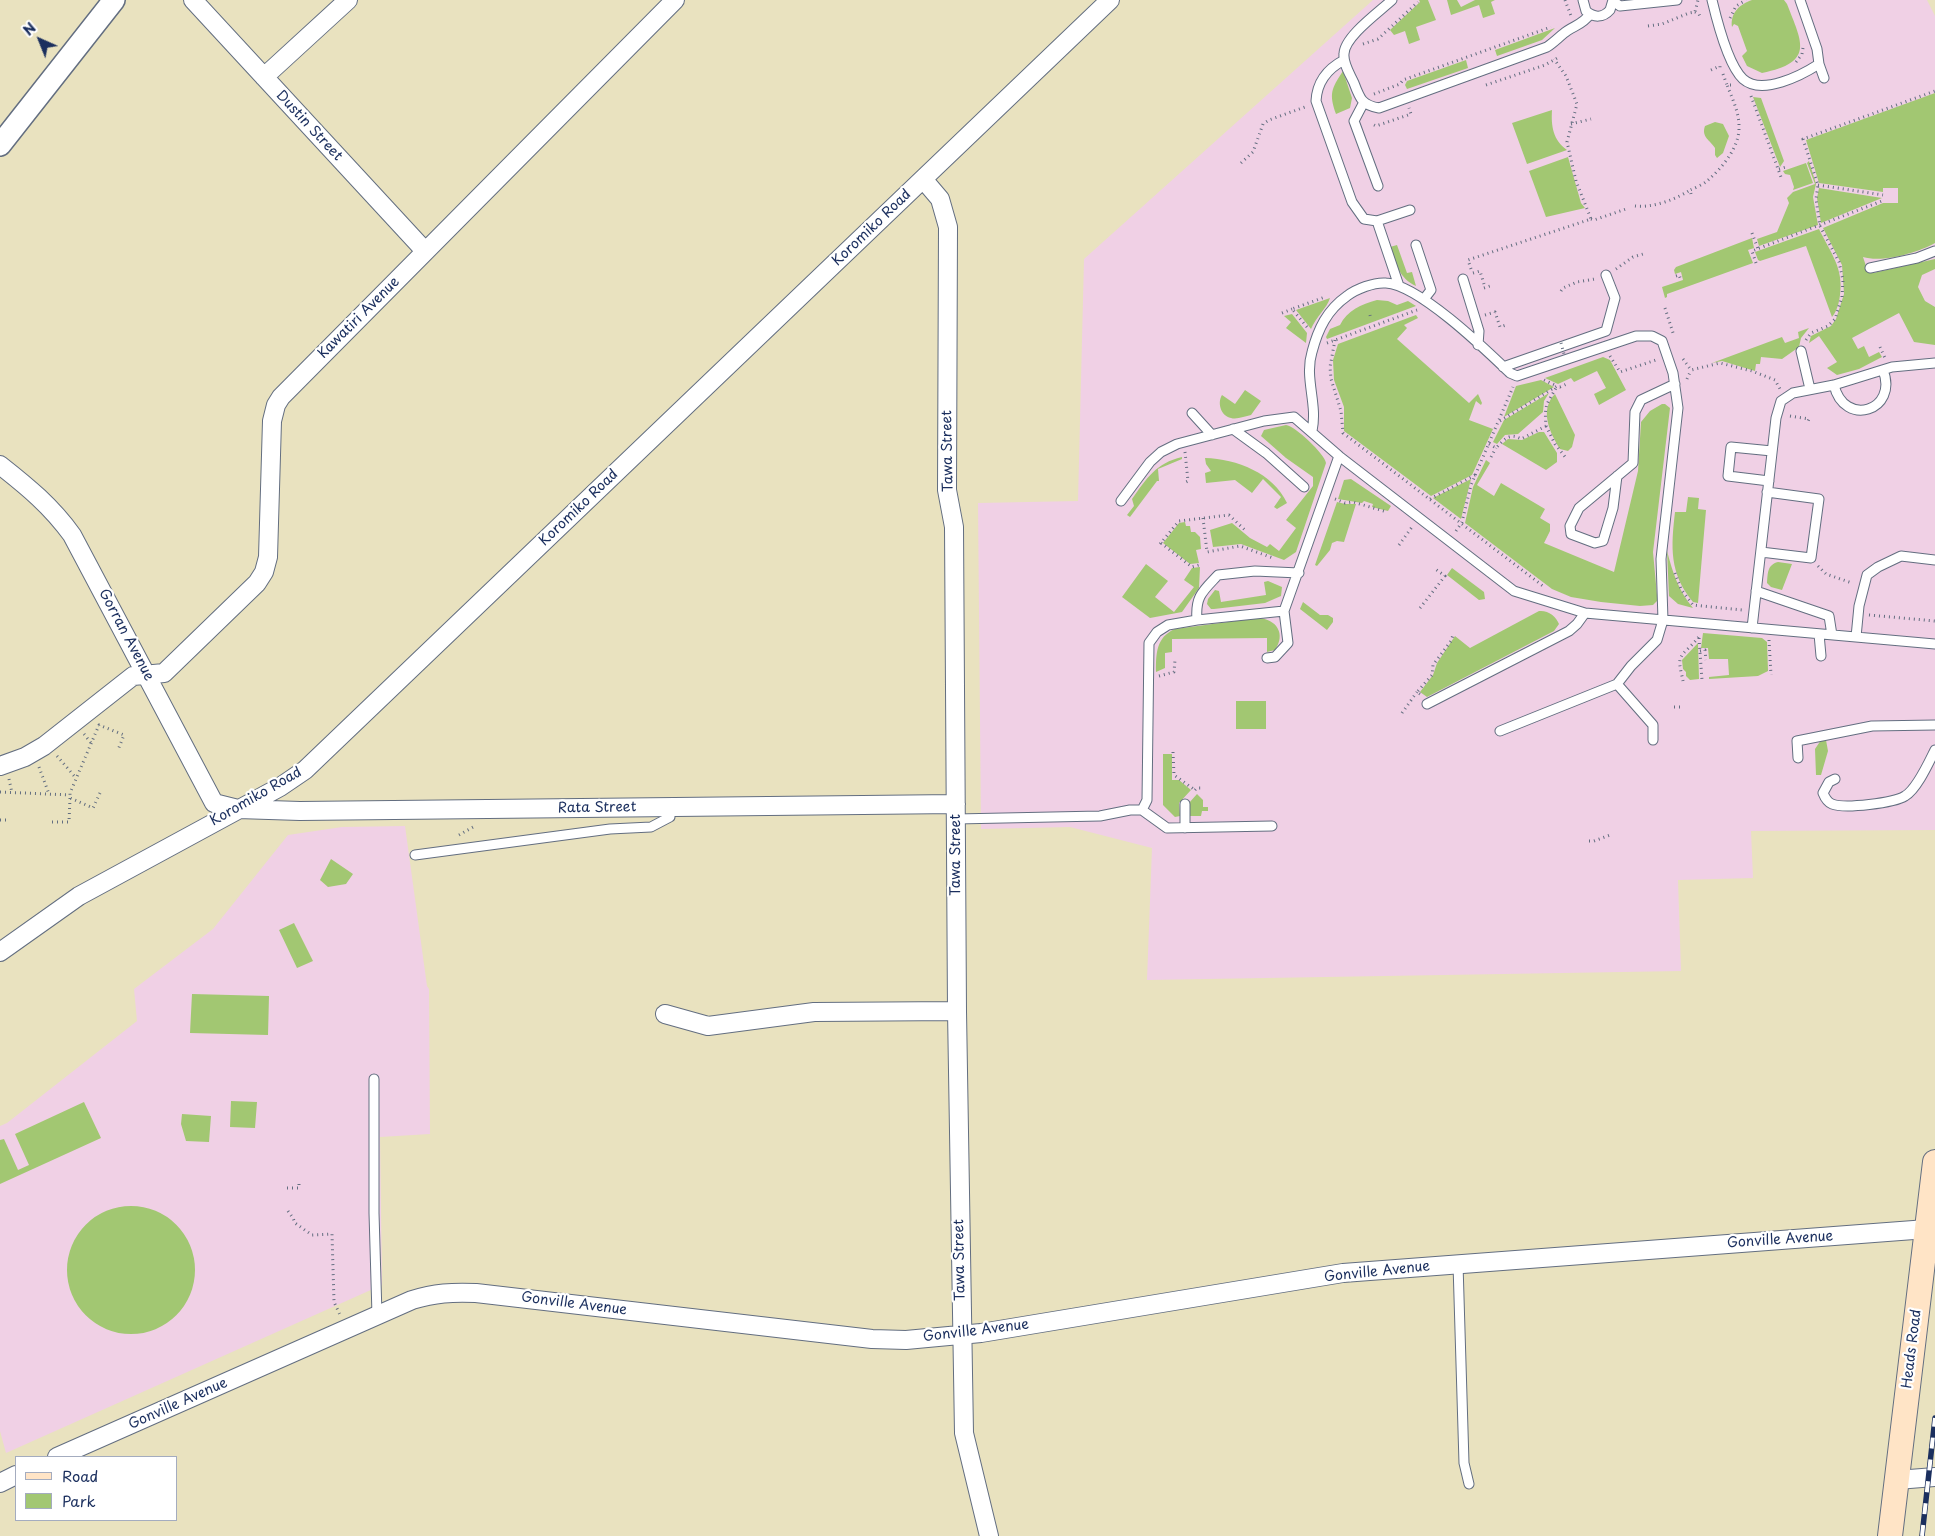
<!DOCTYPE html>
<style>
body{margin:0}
#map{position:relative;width:1935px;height:1536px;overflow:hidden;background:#e9e2bf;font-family:"Playpen Sans",sans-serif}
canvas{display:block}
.legend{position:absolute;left:15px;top:1456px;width:162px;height:65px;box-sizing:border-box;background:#fff;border:1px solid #a4acbf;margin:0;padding:6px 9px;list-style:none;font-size:15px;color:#1b2f5e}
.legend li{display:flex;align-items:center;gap:10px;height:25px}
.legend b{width:25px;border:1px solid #a4acbf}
.north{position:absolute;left:15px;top:15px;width:50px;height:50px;-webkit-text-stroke:4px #fff;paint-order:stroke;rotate:316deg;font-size:14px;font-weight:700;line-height:20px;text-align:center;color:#1b2f5e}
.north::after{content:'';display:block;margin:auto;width:18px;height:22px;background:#1b2f5e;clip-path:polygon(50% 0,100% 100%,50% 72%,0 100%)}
</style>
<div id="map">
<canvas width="1935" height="1536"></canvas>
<ul class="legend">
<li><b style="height:6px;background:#ffe4c6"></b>Road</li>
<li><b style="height:14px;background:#a2c772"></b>Park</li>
</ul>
<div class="north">N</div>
</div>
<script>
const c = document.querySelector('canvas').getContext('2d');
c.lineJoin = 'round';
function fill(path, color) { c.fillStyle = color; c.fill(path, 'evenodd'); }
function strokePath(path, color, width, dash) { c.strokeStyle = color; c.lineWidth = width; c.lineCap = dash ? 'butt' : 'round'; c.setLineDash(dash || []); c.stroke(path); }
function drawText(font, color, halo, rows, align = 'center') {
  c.font = font + ' "Playpen Sans",sans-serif'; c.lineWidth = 4.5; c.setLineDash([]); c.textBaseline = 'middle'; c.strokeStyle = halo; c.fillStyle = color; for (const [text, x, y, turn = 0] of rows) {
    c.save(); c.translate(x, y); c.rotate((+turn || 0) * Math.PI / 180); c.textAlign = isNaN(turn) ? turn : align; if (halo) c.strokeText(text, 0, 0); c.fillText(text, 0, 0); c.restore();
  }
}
const built = new Path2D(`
 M1373,0h554l8,16v814l-184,1 2,47 -75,2 3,91 -534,9 5,-132 -82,-21 -89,2 -3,-326 100,-2 6,-242z
 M405,826l22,160 2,3 1,145 -50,3 2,148 -376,168 -6,-22v-305l7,-3 130,-102 -3,-32 79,-60 75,-94 54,-8z`);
const green = new Path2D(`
 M1419,0h9l8,20 -20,7 4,13 -11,4 -4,-13 -11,4 -4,-5 30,-28z
 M1447,0h10l4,7 14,-7h20l-4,2 4,12 -12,4 -4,-13 -28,10z
 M1752,0h32l3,4c15,39 28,58 -25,69l-15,-7 -5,-10 5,-5 -9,-25 -4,-2 -2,3c-2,-14 8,-23 20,-27z
 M1555,28l-13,12 -45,16 -2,-6z
 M1466,60l2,8 -61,21 -2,-4 2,-4z
 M1343,71l9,27 -2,10 -14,6c-7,-20 -5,-25 7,-43z
 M1935,93v150c-18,10 -53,20 -72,14l4,12 6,4 62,-14v10l-13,6 -4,12 7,14 10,6v38l-21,-3 -15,-29 -47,25 6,11 6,-3 5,11 10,-5 3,5 -23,12 -22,6 -10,-7 10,-6 -18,-26 -10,7 2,-7 20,-10 5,-7 8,-25 -2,-29 -19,-37 60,-25h15v-15h-15v4l-64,-9 -13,-43z
 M1753,97l8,1 23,63 -4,6z
 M1552,110c-1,16 1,30 15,40l-40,14 -15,-41z
 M1715,122l8,2 6,12 -6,17 -6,5 -2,-3v-7c-5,-8 -14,-11 -10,-22z
 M1568,157l13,46 4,5 -39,9 -17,-46z
 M1809,161l7,23 -3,13 5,28 -59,21 -2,-7 20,-7 12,-29 -2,-5 6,-6 22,-8 -8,-21z
 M1806,163l7,20 -20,7 1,-3 -4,-12 -5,-1 -2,-3z
 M1819,188l63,10 -61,25 -4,-25z
 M1819,229c11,23 25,39 21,66 -1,8 -3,16 -8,22l-26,-71 -46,15 -2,-1 -3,-8z
 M1752,238l2,10 -6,2 5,13 -86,31v3l-2,1 -3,-11 21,-7 -2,-8 -6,2 -1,-4 2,-3z
 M1397,245l10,28 5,-1 4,14c-17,-8 -20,-22 -26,-39z
 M1330,298c-3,10 -14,19 -19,31l-15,-19z
 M1377,300l11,1 9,4 11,-4 8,5 -89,33 -1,-2 4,-8 10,-4c7,-14 21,-21 37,-25z
 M1292,314l15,19 -1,10 -20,-15 5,-6 -7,-6z
 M1416,315l2,3 -14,7 3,3 -10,11 72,64 9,-9 4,9 -1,2 -5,-4 -7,19 24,9 -21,46 -41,21 -87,-65v-24l-10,-27 -1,-20 5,-16z
 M1809,328l-8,10 -2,9 -17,12 -21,-2 -1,7h-4l-1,7 -33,-10 -10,2 70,-26 3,6 14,-5 -1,-6z
 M1603,357l7,3 16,30 -27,15 -5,-11 12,-6 -9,-17 -23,11 -3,-4 -13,6 -13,-6z
 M1541,380l13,7 -50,30 12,-31z
 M1245,390l16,11 -10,14c-6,1 -14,5 -20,3 -10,-2 -14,-15 -9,-23l13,9z
 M1549,393l-5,8 -1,11 -25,22 -13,1 -8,9 -4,-2 11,-22z
 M1555,394l20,41 -3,12 -4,4 -8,-2c-10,-16 -21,-39 -5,-55z
 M1662,404h3l5,4 -17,144 4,43v6l-4,4 -13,1 -39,-4 -30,-5 -19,-8 -87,-66 8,-36 13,-27 4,3 -13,22 17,11 7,-13 44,26 -5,9 10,6v7l-6,12 70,29 24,-101 3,-49 9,-11z
 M1286,425c9,1 39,29 40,38l-30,89 -12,8 -43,-16 -28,3 -3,-17 22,-7 18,15 17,9 3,-3 9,7 17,-23 -10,-8 27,-34v-9l-27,-19 -25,-22 3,-6z
 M1539,432h5l13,21v9l-11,8 -44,-26 6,-5 14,1z
 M1182,457v2l-24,10 1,12h-2l-27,36 -3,-2 7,-9 -2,-7c15,-21 24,-36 50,-42z
 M1205,458c32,1 68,15 82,45l-10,6 -3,-2 7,-10 -18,-18 -11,14 -17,-13 -29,3 -1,-10 6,-2 -5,-7z
 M1351,479l40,27 -3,5 -16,-4 1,-3 -9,-3 -2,2 -24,-4 6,-19z
 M1471,479l-10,40 -28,-21z
 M1688,497l11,1 -1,11 8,1 -8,93 -5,-1c-24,-29 -22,-55 -18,-90h11z
 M1337,502l8,2h11l-12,38 -7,-1 -5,2 -2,7 -13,16 -2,-1z
 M1185,522l1,4h4l1,6h4l5,5 1,12 -5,1 3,13 -9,1 -27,-21 16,-20z
 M1667,551c6,22 11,39 26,57l-15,-4 -9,-8z
 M1778,562l14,2 -10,26 -11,-3 -4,-4c1,-10 0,-18 11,-21z
 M1146,564l22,17 -13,16 19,15 20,-25 -10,-7 8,-12 8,-1 -1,21 -17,24 -32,6 -28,-21z
 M1452,568l32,24 1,7 -6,1 -32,-25z
 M1268,581l14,6 -1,9 -16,7 -51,6h-3l-4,-5 1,-5 7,-9 4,1 2,11 45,-7 -2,-13z
 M1303,602l17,13h8l5,3v4l-6,8 -27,-21z
 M1539,611c9,-1 17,5 20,13l-5,7 -127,66 -7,-5 13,-17 4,-12 18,-27 15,12z
 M1258,618c19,1 28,16 17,32l-8,2v-14l-95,1v13l-7,1v15l-9,4c0,-18 0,-35 19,-43z
 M1703,633l59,5 5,4 1,29 -10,5 -49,3v-2l20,-2 -1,-16h-19l-1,-11h-7z
 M1698,643l1,36 -9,1 -4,-4v-4l-3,-3 -1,-9z
 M1236,701h30v28h-30z
 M1821,740h5l2,11 -7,24h-5l-1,-26z
 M1163,754h9v26h7l12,10 -12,13 1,13 -5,1 -12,-12z
 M1197,794l6,6v7h5v4h-6l-1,5h-12v-13z
 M331,859l22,15 -7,10 -18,3 -8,-7z
 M294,923l19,38 -16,7 -18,-38z
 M192,994l77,2 -1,39 -78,-2z
 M231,1101l26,1 -2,26 -25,-1z
 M84,1102l17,36 -101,46v-44l4,-1 14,31 11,-5 -14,-31z
 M182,1114l29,2 -2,26 -23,-1 -5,-17z
 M67 1270a64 64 0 1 1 128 0a64 64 0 1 1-128 0Z`);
const path = new Path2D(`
 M1565,0l6,16
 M1695,12l4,2 2,5
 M1730,18l6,-12 10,-6
 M1648,26l14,-2 27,-11 6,-1 3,-12
 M1363,44l15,-5 40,-37
 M1796,62l6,-8 1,-6
 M1711,70l9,-4v2
 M1723,74l4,11
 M1486,85l59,-20 14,-8
 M1374,94l26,-10 3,-4 148,-53
 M1751,96l30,81
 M1571,124l20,-5
 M1374,125l2,1 35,-12 -2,-6
 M1241,163l12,-11 10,-28 6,-4 36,-13
 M1779,169l7,-2
 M1818,185l65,10
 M1691,194l-1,-4c5,-2 12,-5 17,-9 15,-13 33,-34 32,-55 0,-14 -7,-28 -12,-41h4
 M1635,206c17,2 40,-6 55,-16
 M1591,219l3,1 32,-11
 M1752,233l6,16
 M1756,263l-4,-12 130,-50
 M1471,269l-3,-9 123,-41 -15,-38 -9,-39 10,-38 -11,-28 -12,-17
 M1616,269l17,-12 10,-3
 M1473,273l7,-2 4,13
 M1676,276l3,-1 2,5
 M1484,288l6,-2
 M1561,291l2,-3 14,-6 18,-3
 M1665,308l9,28
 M1282,313l10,-4
 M1370,315l1,4
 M1485,315l10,-3 5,15 6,-2
 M1307,327l-15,-18 33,-12
 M1335,340l-5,27 1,12 10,32 2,22 200,153
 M1806,340l5,-7 17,-7 7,-7 7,-22 1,-17 -4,-18 -19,-36 -4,-27 2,-14 -15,-46 132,-48
 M1327,343l90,-33
 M1880,347l5,11
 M1610,356l10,16 36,-12
 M1683,359l8,11 29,-7 32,8 23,9 5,9
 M1687,379l4,-9
 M1544,380l13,6
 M1790,416l19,3 -1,2
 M1500,421l57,-35 3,1 9,-4
 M1546,426l9,18 11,14
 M1489,444l7,4c8,-8 13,-16 25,-9l25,-13c-2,-23 1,-21 11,-40
 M1185,452l3,29 -2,1
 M1491,457l5,-9
 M1335,499l10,4 8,-1 34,10
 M1430,499l45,-24
 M1203,518l4,34 33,-6 33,12
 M1456,531l6,-9 9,-37 42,-98
 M1161,543l31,24 7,-2
 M1160,544l19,-23 50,-6 17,16
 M1399,545l13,-18
 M1818,566l8,8 26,9
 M1675,573l6,16 12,16 49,5
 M1420,608l25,-32 -11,-8
 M1869,615l66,6
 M1699,638l3,42
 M1769,640l2,35
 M1700,651l5,-1 1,10
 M1159,676l15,-4 1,-12
 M1683,681c-1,-6 -4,-15 -3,-21 1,-8 17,-17 20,-26
 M1420,694l-3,-2 15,-17 1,-10 18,-24 2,-6
 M1674,707h6
 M1402,713l15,-21
 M84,734l7,9
 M1173,752l1,23 21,15
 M57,756l19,22
 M39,767l10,27
 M9,779l3,14
 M1195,790l2,-2h5
 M0,792l70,3
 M100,793l-7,15 -23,-10v-5l29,-68 25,10 -6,15
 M0,820h7
 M52,822h17l1,-24
 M459,835l16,-9
 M1589,841h5l16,-6
 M287,1188h12v-7
 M288,1211l5,7 2,5 17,12 20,-1 2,68 6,13`);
const service = new Path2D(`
 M1392,0c-13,12 -48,37 -48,54 -1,10 6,20 10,29 6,16 8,22 25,25l168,-61c6,-4 10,-8 16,-13 9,-8 20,-9 27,-20
 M1583,0l3,11c8,7 17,7 24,-1l3,-10
 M1712,0c5,21 16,65 31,79 19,17 59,-4 76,-15l-2,-15 -17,-49
 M1613,1l7,5 57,-6
 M1344,60c-17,9 -27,22 -28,41l36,101 12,17 13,2 22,65
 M1819,64l5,14
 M1364,102l-10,19 24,65
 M1377,221l33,-11
 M1416,245l15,45 -7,9
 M1870,268l47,-10 18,-7
 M1463,279l16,52 -1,14
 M1801,351l9,38
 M1503,367l103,-36 9,-33 -9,-23
 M1834,385c10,43 65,26 49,-15
 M1192,413l20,22
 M1233,429l33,24 38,34
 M1312,431c6,-27 -8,-53 0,-79 6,-23 15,-42 35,-56 9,-7 27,-14 39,-13 33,2 99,66 124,90l7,3 119,-40h16l10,5 11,32 5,35 -17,151 2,61 -6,20 -26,26 -14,18 -117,47
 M1617,476l-4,32 -10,33 -8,2 -24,-9 -1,-8 9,-18 54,-45 2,-51 6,-12 34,-16
 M1769,481l-41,-5 3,-29 41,4
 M1121,501l29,-39 11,-10 16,-8 87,-23 30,-4 45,39 175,135 71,22 350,31
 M1761,552l50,6 8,-59 -52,-7
 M1756,591l73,25 3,19
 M1197,620c-2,-24 6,-29 21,-45l37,-4 44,2
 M1752,628l24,-210 5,-17 12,-8 41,-8 58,-18 43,-4
 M1819,634l2,22
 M1856,637l3,-31 8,-31 11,-8 23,-11 34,4
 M1267,658l8,-1 13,-14 -4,-32 55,-155
 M1617,684l36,41v15
 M1427,704l142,-73 8,-7 8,-11
 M1798,758l-1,-17 75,-15 63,-1
 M1835,779l-6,3 -6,11c2,5 4,9 9,11 13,5 62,-1 73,-8 12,-7 24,-34 30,-46
 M1185,804v24
 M1142,810l5,-10 2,-157 8,-11 11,-7 29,-5 87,-9
 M956,819l144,-3 30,-6h12l25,18 105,-2
 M415,855l195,-26 41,-2 19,-10v-10
 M374,1079v134l3,102
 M1458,1264l6,199 5,21`);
const minor = new Path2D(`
 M193,0l232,251
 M264,77l84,-77
 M923,179l17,20 8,28 -1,263 7,37 3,484 7,422 25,103
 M0,465c28,22 51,41 72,70l142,268 24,6 62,2 656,-7
 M0,766l25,-9 19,-11 89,-70 31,-3 93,-90 7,-11 4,-15 4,-136 4,-16 5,-8 394,-397
 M0,952l79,-56 201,-109 25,-17 805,-770
 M665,1014l43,12 106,-14 143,-1
 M57,1457l355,-157c23,-7 40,-8 64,-7l396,46 34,1 75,-7 362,-60 584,-44
 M1897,1480l38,-3
 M0,1483l16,-8`);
const tertiary = new Path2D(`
 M0,145l114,-145`);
const secondary = new Path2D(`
 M1890,1536l45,-374`);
const rail = new Path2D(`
 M1922,1536l13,-118`);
const pathBridge = new Path2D(`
 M1561,343l3,11`);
const streetNames = [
 ["Dustin Street",309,126,47],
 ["Koromiko Road",872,228,-44],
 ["Kawatiri Avenue",359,318,-45],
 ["Tawa Street",948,451,-91],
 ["Koromiko Road",579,508,-44],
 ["Gorran Avenue",126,635,62],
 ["Koromiko Road",256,797,-30],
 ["Rata Street",597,808,-1],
 ["Tawa Street",956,855,-90],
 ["Gonville Avenue",1780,1240,-4],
 ["Tawa Street",960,1260,-91],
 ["Gonville Avenue",1377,1272,-6],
 ["Gonville Avenue",574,1304,7],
 ["Gonville Avenue",976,1331,-7],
 ["Heads Road",1912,1349,-83],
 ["Gonville Avenue",178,1404,-24]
];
fill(built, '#f0d0e5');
fill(green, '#a2c772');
strokePath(service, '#636e80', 11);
strokePath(minor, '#636e80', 20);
strokePath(tertiary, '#636e80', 24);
strokePath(secondary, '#636e80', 26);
strokePath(path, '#636e80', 3, [1, 4]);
strokePath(service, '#fff', 9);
strokePath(minor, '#fff', 18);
strokePath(tertiary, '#fff', 21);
strokePath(secondary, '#ffe4c6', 24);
strokePath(rail, '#1b2f5e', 5.5);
strokePath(rail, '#fff', 4, [11]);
strokePath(pathBridge, '#636e80', 3, [1, 4]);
drawText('14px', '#1b2f5e', '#fff', streetNames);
</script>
